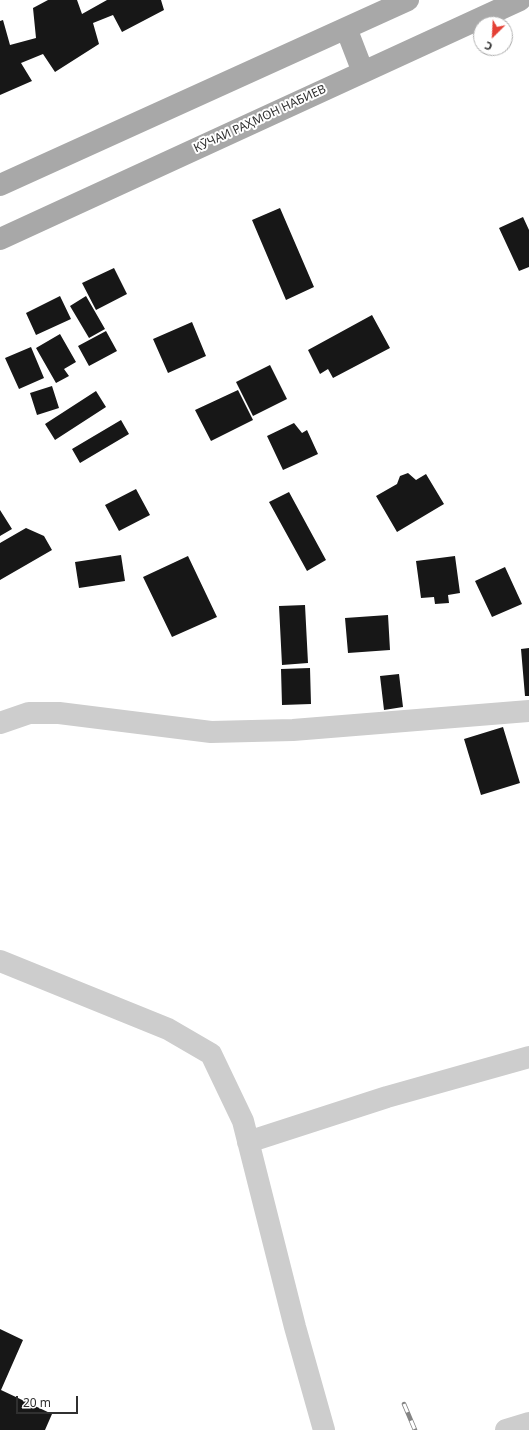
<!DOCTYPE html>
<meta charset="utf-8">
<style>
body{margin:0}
#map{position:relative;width:529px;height:1430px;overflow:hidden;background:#fff;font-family:"Noto Sans",sans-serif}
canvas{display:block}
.north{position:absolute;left:473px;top:16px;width:40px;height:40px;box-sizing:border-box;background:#fff;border:1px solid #acacac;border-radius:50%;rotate:204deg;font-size:11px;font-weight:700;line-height:16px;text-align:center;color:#303030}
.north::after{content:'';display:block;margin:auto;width:14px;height:18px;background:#e44035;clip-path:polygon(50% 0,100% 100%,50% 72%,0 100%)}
.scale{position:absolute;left:16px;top:1396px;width:62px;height:18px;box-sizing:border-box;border:2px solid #303030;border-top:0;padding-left:5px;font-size:12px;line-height:14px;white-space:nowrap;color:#303030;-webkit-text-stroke:3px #fff;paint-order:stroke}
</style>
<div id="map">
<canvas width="529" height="1430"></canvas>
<div class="north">С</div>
<div class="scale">20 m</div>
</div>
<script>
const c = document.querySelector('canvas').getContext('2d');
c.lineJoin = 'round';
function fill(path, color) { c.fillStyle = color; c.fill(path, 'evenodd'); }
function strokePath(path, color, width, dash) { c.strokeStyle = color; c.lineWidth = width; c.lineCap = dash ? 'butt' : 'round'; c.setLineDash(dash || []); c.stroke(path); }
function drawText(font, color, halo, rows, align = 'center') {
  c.font = font + ' "Noto Sans",sans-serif'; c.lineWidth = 4; c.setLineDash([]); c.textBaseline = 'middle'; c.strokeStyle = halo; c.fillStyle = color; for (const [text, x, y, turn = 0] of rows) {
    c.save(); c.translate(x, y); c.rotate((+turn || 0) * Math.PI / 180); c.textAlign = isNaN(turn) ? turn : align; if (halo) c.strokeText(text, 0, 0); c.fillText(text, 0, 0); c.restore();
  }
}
const building = new Path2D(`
 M48,0h29l5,14 25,-14h54l3,10 -42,22 -9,-17 -20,8 6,21 -44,28 -12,-18 -22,9 11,18 -32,14v-74l3,-1 7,25 26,-7 -3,-30z
 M280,208l34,79 -28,13 -34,-80z
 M523,217l6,13v37l-10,4 -20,-43z
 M114,268l13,26 -31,16 -14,-27z
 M60,296l11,23 -35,16 -10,-22z
 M86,296l19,33 -16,9 -19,-32z
 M372,315l18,33 -57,30 -5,-9 -8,5 -12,-24z
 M192,322l14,34 -38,17 -15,-34z
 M106,331l11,20 -28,15 -11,-20z
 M60,334l16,28 -12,7 5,7 -13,7 -20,-35z
 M31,347l13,31 -25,11 -14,-31z
 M270,365l17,34 -34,17 -17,-34z
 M52,386l7,22 -22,7 -7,-22z
 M238,390l15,30 -42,21 -16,-31z
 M96,391l10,16 -51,33 -10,-16z
 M121,420l8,14 -49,29 -8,-14z
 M294,423l8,10 5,-3 11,24 -35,16 -16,-34z
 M408,473l8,7 10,-6 18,30 -47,28 -21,-36 21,-12 3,-8z
 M136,489l14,26 -31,16 -14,-26z
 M289,492l37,68 -19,11 -38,-69z
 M0,510l12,19 -12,7z
 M26,528l18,8 8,14 -52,30v-37z
 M121,555l4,26 -46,7 -4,-26z
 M188,556l29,61 -45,20 -29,-60z
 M455,556l5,37 -12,2 1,8 -14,1 -1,-7 -13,1 -5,-37z
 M505,567l17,37 -30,13 -17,-36z
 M305,605l3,58 -26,2 -3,-59z
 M388,615l2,35 -42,3 -3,-35z
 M529,648v48h-4l-4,-47z
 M310,668l1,36 -29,1 -1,-36z
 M399,674l4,33 -19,3 -4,-34z
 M503,727l17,56 -39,12 -17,-56z
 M0,1329l23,11 -22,50 51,24 -7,16h-45z`);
const minor = new Path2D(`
 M0,723l29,-10h30l152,19 82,-2 236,-19
 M0,961l168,68 43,25 32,67 52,206 29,103
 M248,1142l139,-45 142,-40
 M506,1430l23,-7`);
const major = new Path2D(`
 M346,28l17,44
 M0,185l408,-185
 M0,239l520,-239`);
const rail = new Path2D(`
 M404,1404l11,26`);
const streetNames = [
 ["КӮЧАИ РАҲМОН НАБИЕВ",260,119,-25]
];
fill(building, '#171717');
strokePath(minor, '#cdcdcd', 22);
strokePath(major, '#a8a8a8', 22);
strokePath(rail, '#858585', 4.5);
strokePath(rail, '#fff', 3, [9]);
drawText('12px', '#303030', '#fff', streetNames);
</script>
